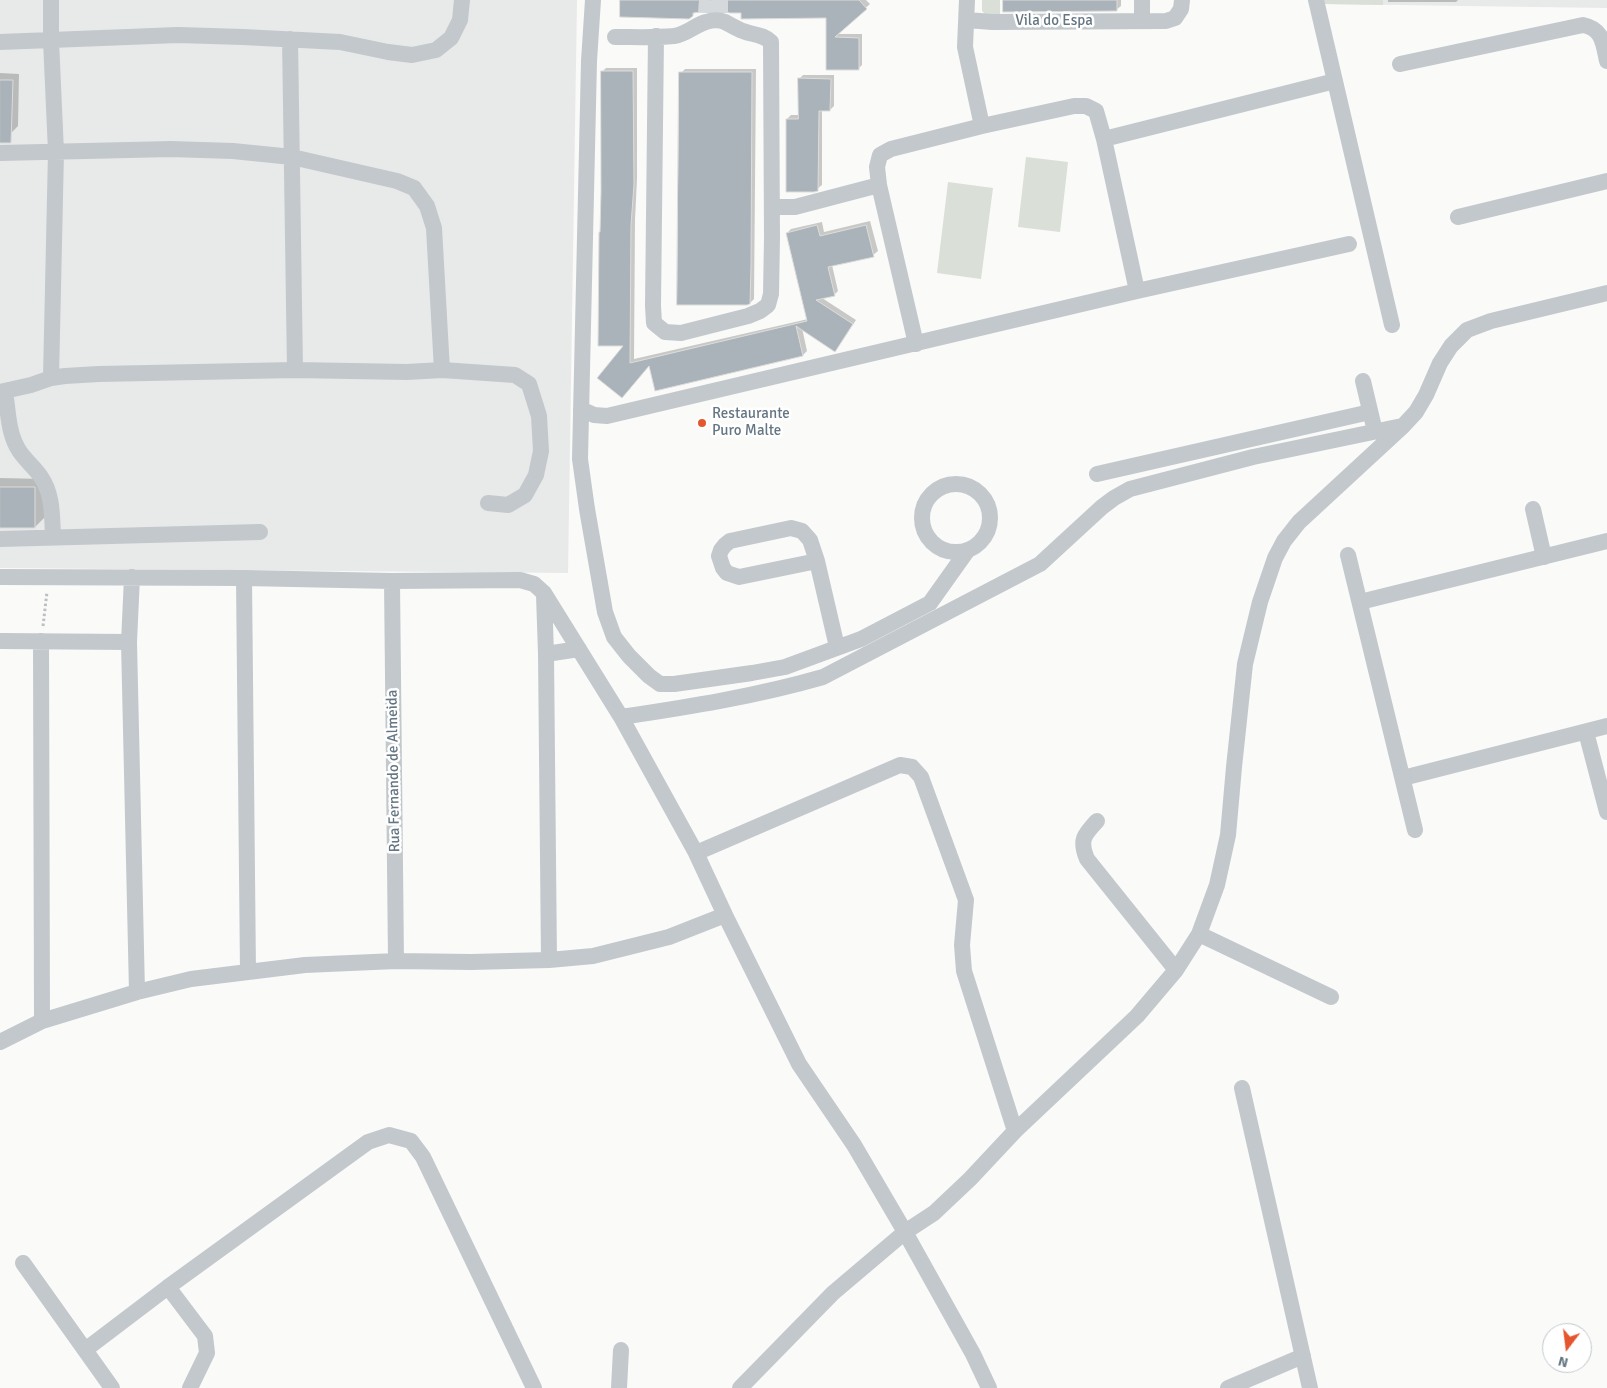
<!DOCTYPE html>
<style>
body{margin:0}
#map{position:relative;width:1607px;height:1388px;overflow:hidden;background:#fafaf8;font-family:Signika,sans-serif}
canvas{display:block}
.north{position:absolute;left:1542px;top:1323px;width:50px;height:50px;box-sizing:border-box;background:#fff;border:1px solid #c1c8cd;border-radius:50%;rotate:195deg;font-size:14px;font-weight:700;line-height:20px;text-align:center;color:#657683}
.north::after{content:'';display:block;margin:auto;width:18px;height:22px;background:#e4572e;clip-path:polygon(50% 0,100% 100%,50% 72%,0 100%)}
</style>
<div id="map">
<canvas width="1607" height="1388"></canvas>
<div class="north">N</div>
</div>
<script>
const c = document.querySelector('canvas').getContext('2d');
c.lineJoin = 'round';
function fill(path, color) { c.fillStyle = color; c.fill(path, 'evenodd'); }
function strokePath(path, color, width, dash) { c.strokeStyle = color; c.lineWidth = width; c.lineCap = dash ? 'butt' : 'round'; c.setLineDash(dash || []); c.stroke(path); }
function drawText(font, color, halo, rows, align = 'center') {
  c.font = font + ' Signika,sans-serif'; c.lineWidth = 5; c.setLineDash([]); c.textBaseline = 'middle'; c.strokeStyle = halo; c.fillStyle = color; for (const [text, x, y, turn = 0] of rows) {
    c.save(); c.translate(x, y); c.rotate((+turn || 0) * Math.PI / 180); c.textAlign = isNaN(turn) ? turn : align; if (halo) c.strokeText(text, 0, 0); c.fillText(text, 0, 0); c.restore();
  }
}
const built = new Path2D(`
 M0,0h577l-9,573 -568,-5z
 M1324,0h283v8l-282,-4z`);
const green = new Path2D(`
 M982,0h18v17l-13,-1 -5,-5z
 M1324,0h59v5l-58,-1z
 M1026,157l42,5 -8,70 -42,-5z
 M948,182l45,6 -12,91 -44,-6z`);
const shadow = new Path2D(`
 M621,0h245l4,4 -33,30h25v31l-4,4h-30v-52l-86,-5 -26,-3 -19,2 -5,4z
 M1004,0h117v6l-5,4z
 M1388,0h70l-2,2h-68z
 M606,68h31v111l-2,41 -1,139 174,-40 -21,-86 4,-4 31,-7 2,10 46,-11 8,30 -5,4 -41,10 6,26 -4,4 -12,3 34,22 -17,26 -37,-18 5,23 -4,4 -147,34 -6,-25 -24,29v-49l-25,-112 1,-160z
 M685,69h71l-2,230 -4,4 -69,-230z
 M0,73l19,1 -1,52 -7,7 -11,-1z
 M803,75h31v31l-4,4h-8v75l-5,4 -30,-70 4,-4h8v-36z
 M0,478l44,1v39l-9,9h-35z`);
const building = new Path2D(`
 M620,0h239l8,9 -32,28 24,1v32h-33v-52l-85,1v-6h-11l-14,-3 -23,3v3l-4,3 -69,-2z
 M1003,0h114v11l-114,1z
 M601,71h32l1,113 -3,41 -1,138 177,-42 -21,-88 31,-8 3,11 46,-11 8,32 -46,10 7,29 -19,4 37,24 -18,28 -39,-26 7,30 -148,35 -6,-25 -27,32 -25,-20 26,-32h-25l1,-114h1l1,-40z
 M679,72h73l-1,194 -1,38 -3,1h-70z
 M798,78l33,1 -1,32h-11l-1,80 -4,1h-28v-73h12z
 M0,80h13l-2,63h-11z
 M0,487h35v41h-35z`);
const minorTunnel = new Path2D(`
 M706,13l1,-13
 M720,13v-13`);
const path = new Path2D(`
 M43,626l4,-34`);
const minor = new Path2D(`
 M51,0v40l5,112 -5,226
 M593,0l-4,61 -9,398 7,50 18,103 9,25 15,19 20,20 11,8h14l78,-11 33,-6 76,-28 69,-36 37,-52
 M967,0l-2,47 17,79
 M1316,0l76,325
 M967,20l25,2 174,-1 9,-3 6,-9 1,-9
 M1142,21v-21
 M615,37c19,0 40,1 59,-1 13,-2 21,-11 32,-14 6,-2 14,-2 19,0 6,3 12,7 18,9 10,4 20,3 28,11l1,196 -1,56 -3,11 -8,6 -12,5 -67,17 -16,-1 -11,-9 -1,-17 3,-270
 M290,39l5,331
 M0,42l178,-7 65,2 97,5 48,10 24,3 24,-5 15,-12 9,-18 2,-20
 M1400,64l183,-39c20,4 20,18 24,36
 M1104,139l231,-58
 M0,153l171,-4 62,2 59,6 105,24 17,7 13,18 7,22 8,142
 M772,207h23l84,-22
 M1458,217l149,-36
 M916,344l-37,-159 -2,-18 3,-12 11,-6 91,-23 92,-20h12l10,5 8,28 33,152
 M1363,381l10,42
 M5,391c3,18 3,40 12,56 6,12 17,19 24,30 12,17 11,40 12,60
 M0,392l31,-7 20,-7 14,-2 34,-2 196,-4 112,2 35,-2 73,5 14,9 10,32 2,35 -5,24 -11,20 -17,10 -20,-2
 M581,409l13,6 13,1 530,-125 212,-47
 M1097,474l273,-62
 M922 518a34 34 0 1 1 68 0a34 34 0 1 1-68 0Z
 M1533,509l11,48
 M0,539l260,-7
 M1348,555l67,275
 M817,561l-78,16 -12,-4 -4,-5 -4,-12 2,-6 4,-5 5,-4 61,-13 11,3 8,9 7,21 20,86
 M0,577l244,1 148,3 128,-1 14,4 10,9 77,124 75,136 29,62 74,149 55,81 51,87 68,122 16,34
 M132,577l-3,65 8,350
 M244,578l4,394
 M392,581l4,380
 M544,595l2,59 3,306
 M1360,602l247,-61
 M0,641l129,1
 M41,641l1,380
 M546,654l33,-5
 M621,717c68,-10 136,-21 202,-40l217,-113 62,-57 12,-9 16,-9 123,-32 149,-31
 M1586,732l21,80
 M1403,778l204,-52
 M1097,821c-13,14 -18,19 -10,38l89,111
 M696,853l204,-88 12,2 9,10 45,123 -4,45 2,26 51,160
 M1199,934l132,63
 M0,1042l42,-21 95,-29 54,-13 114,-14 91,-4 75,1 78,-2 44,-4 76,-19 56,-22
 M1242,1088l68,300
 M23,1263l89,125
 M85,1350l83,-63
 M190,1388l17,-35 -2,-17 -37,-49 200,-145 21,-7 22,6 12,16 111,231
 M619,1388l2,-38
 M740,1388l93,-95 72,-61 29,-19 36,-34 45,-48 122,-115 39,-46 23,-36 18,-49 11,-50 6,-68 11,-103 15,-62 15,-44 9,-17 15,-19 104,-96 13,-14 10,-17 14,-32 11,-17 16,-16 24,-9 116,-28
 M1228,1388l75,-32`);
const markers = [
 [702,423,5,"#e4572e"]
];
const streetNames = [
 ["Vila do Espa",1054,21],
 ["Rua Fernando de Almeida",394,771,-91]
];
const poiNames = [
 ["Restaurante",712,414],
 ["Puro Malte",712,431]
];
fill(built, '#e8e9e9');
fill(green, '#dadfd7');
fill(shadow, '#0003');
fill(building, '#aab3b9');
strokePath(building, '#dcdcda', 1);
strokePath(minorTunnel, '#d5d9db', 16, [16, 8]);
strokePath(path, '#bbbfc2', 3, [2.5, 2.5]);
strokePath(minor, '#c3c8cc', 16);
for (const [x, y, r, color] of markers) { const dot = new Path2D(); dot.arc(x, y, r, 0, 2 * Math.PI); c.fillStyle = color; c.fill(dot); strokePath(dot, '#fff', 2); }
drawText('15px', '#657683', '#fff', streetNames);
drawText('15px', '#657683', '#fff', poiNames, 'left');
</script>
